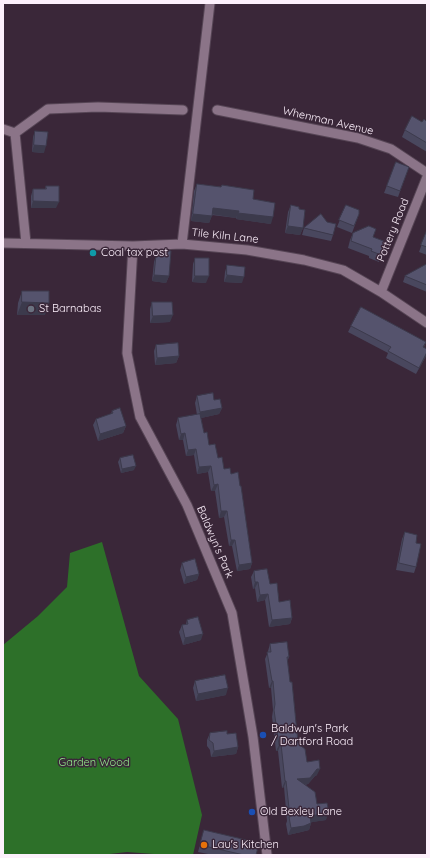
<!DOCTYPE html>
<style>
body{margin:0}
#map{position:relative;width:430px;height:858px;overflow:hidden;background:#3a2739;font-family:Quicksand,sans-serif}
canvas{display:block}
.frame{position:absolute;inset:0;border:4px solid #fdf0fc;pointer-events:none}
</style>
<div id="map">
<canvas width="430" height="858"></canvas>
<div class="frame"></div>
</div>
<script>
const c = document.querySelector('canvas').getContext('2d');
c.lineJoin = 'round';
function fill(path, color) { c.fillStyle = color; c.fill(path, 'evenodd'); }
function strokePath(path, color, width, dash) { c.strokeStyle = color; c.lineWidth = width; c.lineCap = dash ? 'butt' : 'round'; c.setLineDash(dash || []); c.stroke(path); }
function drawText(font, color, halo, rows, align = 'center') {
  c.font = font + ' Quicksand,sans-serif'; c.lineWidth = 3; c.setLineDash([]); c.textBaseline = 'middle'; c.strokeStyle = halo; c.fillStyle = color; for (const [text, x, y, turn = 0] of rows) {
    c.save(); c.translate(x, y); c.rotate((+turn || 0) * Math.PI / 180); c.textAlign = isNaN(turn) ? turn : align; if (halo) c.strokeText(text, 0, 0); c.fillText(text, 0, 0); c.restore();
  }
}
const forest = new Path2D(`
 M102,542l37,134 39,43 24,96 -9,40h-26l-40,-3 -26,3h-98v-210l35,-29 29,-29 3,-34z`);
const minor = new Path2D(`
 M217,110l141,28 33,11 36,24
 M3,129l12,4
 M15,133l33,-24 50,-2 85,3
 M15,133l11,110
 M3,243l130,3 49,-2 65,6 57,10 39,10 38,22 46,31
 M182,244l28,-241
 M133,246l-6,107 13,64 47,88 45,108 21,124 14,118
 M381,292l46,-115`);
const wall = new Path2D(`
 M422,122h5v30l-25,-15 3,-7z
 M35,131l9,22 -12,-1 1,-15z
 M396,162l13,5 -11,30 -14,-4z
 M197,184l24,3 1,-2 31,14 18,25 -35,-5v-1l-24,-3 -3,8 -18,-2 3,-30z
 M46,186l10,22h-25v-12l2,-7h12z
 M291,205l8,4 4,19 -3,7 -15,-2 3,-21z
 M346,205l13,9 -7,19 -15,-6z
 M304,228l29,7 -2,6 -29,-6z
 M427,230v25l-8,-3z
 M353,233l20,4 13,5 -7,20 -10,-4v-2l-21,-8 2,-8z
 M161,250l8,26 -3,7 -14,-2 2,-19 2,-7 3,1z
 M195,258l11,25 -14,-1 1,-18z
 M427,264v28l-24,-10 2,-6z
 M227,265l15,18 -18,-1 1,-10z
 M22,291l23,24h-28l1,-12z
 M152,302l18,20 -20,1v-14z
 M351,326l75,16 -2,5 2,9 -10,18 -30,-16 2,-5 -40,-21z
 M156,345l23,11 -3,7 -21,2 -1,-14z
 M197,396l17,4 8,8 -3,6 -18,4 3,15 5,12 15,24 7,5 21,89 -2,6 -13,2 -5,-25h-3l-5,-29 -5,1 -4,-27h-4l-3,-19 -11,2 -3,-19 -8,1 -3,-16h-4l-3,-15 2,-7 19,-3 -2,-12z
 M112,411l14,15 -3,7 -25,8 -5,-16 3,-6 15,-5z
 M120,458l14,12 -13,3 -3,-11z
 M405,532l11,11v24l-2,6 -18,-3 6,-31z
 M182,563l17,11 -2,6 -13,4 -4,-14z
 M254,571l16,13 9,18 13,16 -2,6 -21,3 -4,-27 -8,2 -2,-14 -2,1 -2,-12z
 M187,620l14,20 -18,5 -4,-13 3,-7 4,-1z
 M270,644l19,13 -2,5 11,81 3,3 6,16 10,13 -2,1 -7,8 -3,1 21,35 -15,2v1l-2,7 -8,2 -13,3 -2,-11 1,-3 -3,-34 -2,1 -4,-37h-2l-4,-34 1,-7 -2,-22h-2l-4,-29 3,-7v-1z
 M195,681l31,14 -30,6 -3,-13z
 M210,733l17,1 11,13 -2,7 -25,3 -1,-7 -3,-4v-6z
 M204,830l52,25h-43l-15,-3 4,-15z`);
const shadedWall = new Path2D(`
 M34,145l12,1 -2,7 -12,-1z
 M33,201l26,1 -3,6h-25z
 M213,208l26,3 -3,7 -26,-4z
 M238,213l35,4 -2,7 -35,-5z
 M193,214l19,2 -3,7 -18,-2z
 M288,226l15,2 -3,7 -15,-2z
 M154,275l15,1 -3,7 -14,-2z
 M227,275l17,2 -2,6 -18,-1z
 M195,276h14l-3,7 -14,-1z
 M22,302l27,1 -4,12h-28z
 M173,315l-3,7 -20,1 3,-7z
 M427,352l-1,4 -10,18z
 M179,356l-3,7 -21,2 2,-7z
 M222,408l-3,6 -22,5 3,-7z
 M126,426l-3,7 -25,8 2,-7z
 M185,433l-2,7h-4l2,-6z
 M196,449l-2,6 -8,1 2,-6z
 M136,466l-2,4 -13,3 1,-4z
 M211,466l-3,6 -11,2 2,-7z
 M218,484l-3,7h-4l3,-6z
 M221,511h6l-3,6 -5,1z
 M231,540h4l-3,6h-3z
 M252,563l-2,6 -13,2 2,-6z
 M199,574l-2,6 -13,4 2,-7z
 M255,582h3l-3,6 -2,1z
 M268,594l-3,6 -8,2 3,-7z
 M292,618l-2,6 -21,3 3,-7z
 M203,634l-2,6 -18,5 2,-7z
 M272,681h1l-2,7h-2z
 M228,688l-2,7 -30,6 2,-7z
 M281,744l-3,7h-2l3,-6z
 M238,747l-2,7 -25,3 3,-6z
 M317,769h3l-3,6 -2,1 -7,8 -14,2 3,-7z
 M285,781h1l-2,6 -2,1z
 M329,813l-3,7 -19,3 3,-7z
 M311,823l-2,7 -8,2 -13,3 3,-7z`);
const building = new Path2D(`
 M412,116l10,6 2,-3 3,3v21l-22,-13z
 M35,131l13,1 -2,14 -12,-1z
 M396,162l13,5 -9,24 -13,-5z
 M197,184l24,3 1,-2 32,5 -1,9 22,4 -2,14 -35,-4 1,-2 -26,-3 -1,8 -19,-2z
 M46,186h13v16l-26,-1v-12h13z
 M291,205l8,2v2l6,1 -2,18 -15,-2z
 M346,205l13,5v4l-5,12 -15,-6z
 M321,214l6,8 9,2 -3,11 -29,-7z
 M369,226l7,3 -3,8 13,5 -5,13 -10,-4 1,-2 -21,-8 2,-8z
 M427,230v17l-6,-2z
 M161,250l10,1 -2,25 -15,-1 2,-20 5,1z
 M195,258h14v18h-14z
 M427,264v21l-22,-9z
 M227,265l18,2 -1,10 -17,-2z
 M22,291h27v12l-27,-1z
 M152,302h20l1,13 -20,1z
 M361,307l65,35 -3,5 4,2v3l-8,16 -31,-17 3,-4 -40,-21z
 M178,343l1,13 -22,2 -1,-13z
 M213,393l1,7 6,-1 2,9 -22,4 -3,-16z
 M120,408l6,18 -26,8 -4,-15 17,-6 -1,-2z
 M200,414l4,19 3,-1 2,13 6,-1 3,14 4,-1 2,12 6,-1 1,6 7,-2 2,14h1l11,77 -13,2 -4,-25h-4l-4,-29h-6l-3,-27 -4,1 -3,-19 -12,1 -3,-18 -8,1 -3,-17 -4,1 -3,-16z
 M133,455l3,11 -14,3 -2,-11z
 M405,532l12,3 -1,8 5,1 -5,23 -17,-4z
 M195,559l4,15 -13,3 -4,-14z
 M267,569l3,15 7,-1 2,19 11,-2 2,18 -20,2 -4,-26 -8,1 -2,-13h-3l-1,-11z
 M198,617l5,17 -18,4 -3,-13 6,-1 -1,-4z
 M287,642l2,15h-2l3,25h2l6,61h3v3l4,3 2,13 12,-2 1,9h-3l-7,9 -13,1 18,13 2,12 10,-1 2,10 -19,3 1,7 -7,3 -13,2 -2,-11h1l-4,-36h-1l-4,-37 -2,1 -5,-35 1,-6 -2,-23h-1l-5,-29h4l-1,-8z
 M225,675l3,13 -30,6 -3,-13z
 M227,731v3l9,-1 2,14 -24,4 -1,-8 -4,-3 1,-7z
 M204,830l55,13 -3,12h-12l-44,-10z`);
const markers = [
 [93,253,4,"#0f9aa8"],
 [31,309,4,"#6b7280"],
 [263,735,4,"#1a4fb4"],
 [252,812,4,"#1a4fb4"],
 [204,845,4,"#e8710a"]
];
const streetNames = [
 ["Whenman Avenue",328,121,13],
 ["Pottery Road",393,230,-68],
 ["Tile Kiln Lane",225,236,6],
 ["Baldwyn's Park",215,542,67]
];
const poiNames = [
 ["Coal tax post",101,253],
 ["St Barnabas",39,309],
 ["Baldwyn's Park",271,729],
 ["/ Dartford Road",271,742],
 ["Old Bexley Lane",260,812],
 ["Lau's Kitchen",212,845]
];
const parkNames = [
 ["Garden Wood",94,763]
];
fill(forest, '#2d7029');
strokePath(minor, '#564555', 11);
strokePath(minor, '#8b7488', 9);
fill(wall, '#49475e');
fill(shadedWall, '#3c3a4c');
fill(building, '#55536d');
strokePath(building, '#3c3a4c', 1);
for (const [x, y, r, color] of markers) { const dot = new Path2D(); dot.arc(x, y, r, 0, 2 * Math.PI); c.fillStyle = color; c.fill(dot); strokePath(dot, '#3a2739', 1.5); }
drawText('11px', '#fdf0fc', '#3a2739', streetNames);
drawText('11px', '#fdf0fc', '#3a2739', poiNames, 'left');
drawText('11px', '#92ea8a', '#3a2739', parkNames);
</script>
